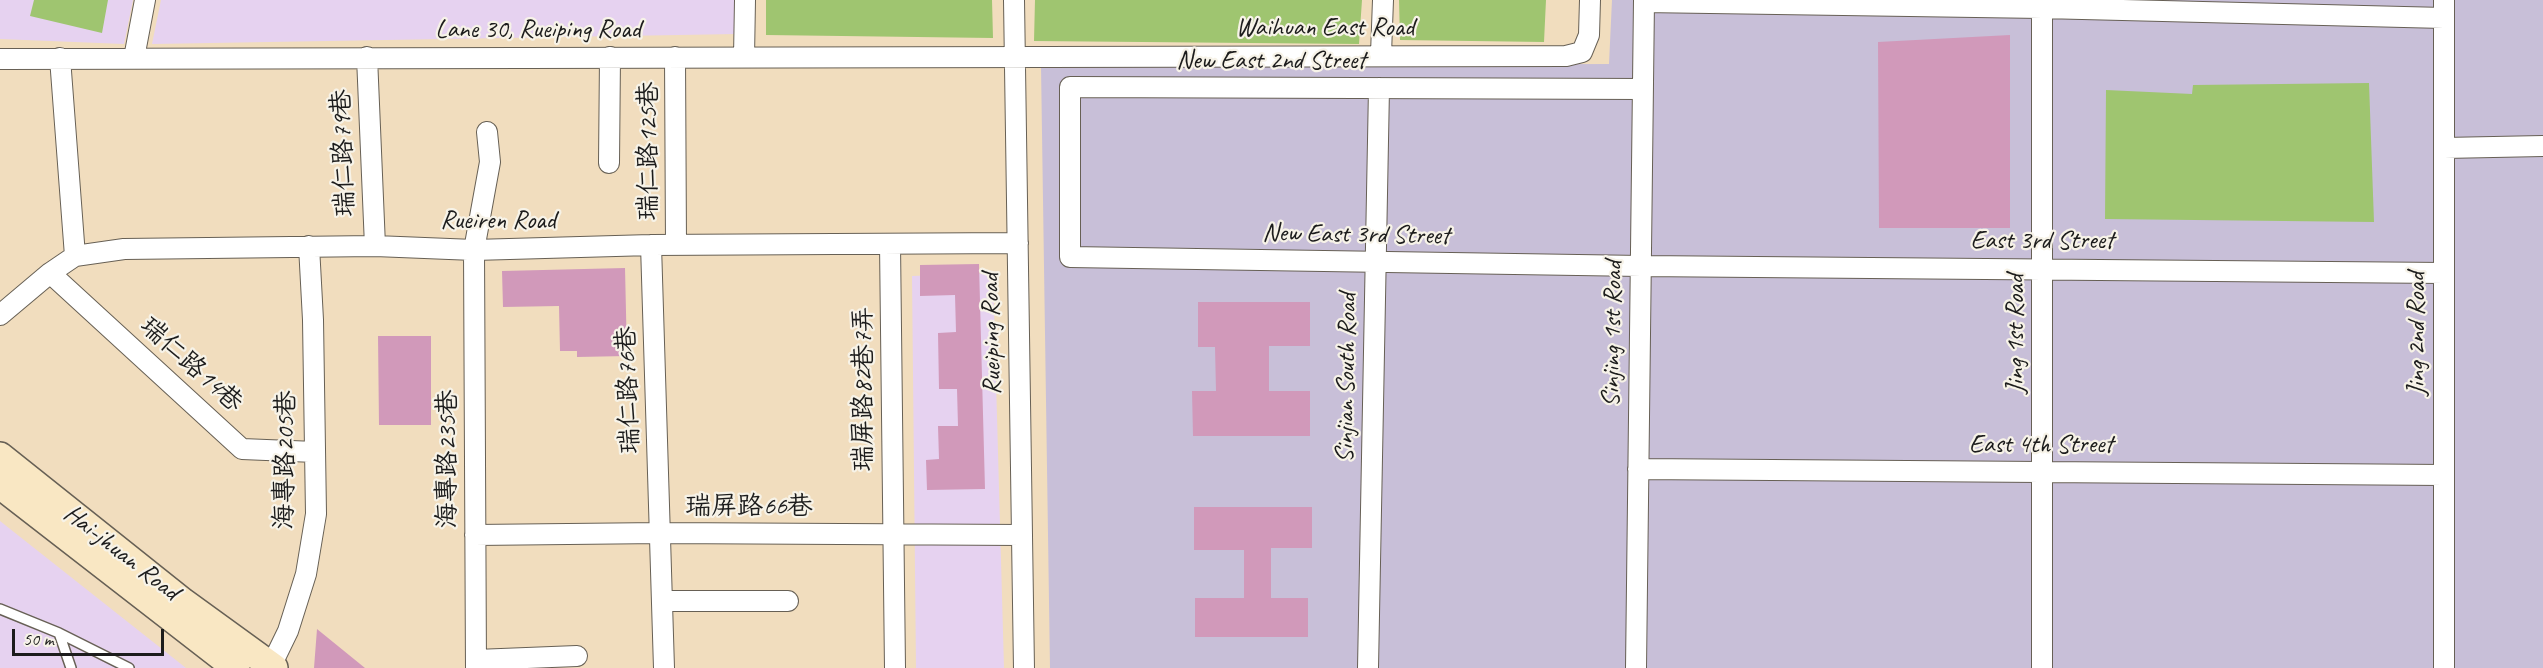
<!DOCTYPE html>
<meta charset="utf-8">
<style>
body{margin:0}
#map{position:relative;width:2543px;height:668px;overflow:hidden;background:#f1ddbe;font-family:Caveat,sans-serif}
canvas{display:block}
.scale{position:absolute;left:12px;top:629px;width:152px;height:27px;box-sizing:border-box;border:3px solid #1c1c1c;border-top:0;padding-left:8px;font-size:18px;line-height:21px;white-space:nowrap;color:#1c1c1c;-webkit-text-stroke:4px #f7f3e8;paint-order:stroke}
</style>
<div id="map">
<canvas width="2543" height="668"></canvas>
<div class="scale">50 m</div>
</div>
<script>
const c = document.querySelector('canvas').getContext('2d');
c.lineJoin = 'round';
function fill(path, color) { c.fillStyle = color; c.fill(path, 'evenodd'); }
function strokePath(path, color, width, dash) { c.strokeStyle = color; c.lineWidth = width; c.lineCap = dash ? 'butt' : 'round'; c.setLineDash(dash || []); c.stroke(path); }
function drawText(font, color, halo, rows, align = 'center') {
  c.font = font + ' Caveat,"LXGW WenKai TC",sans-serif'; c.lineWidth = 4.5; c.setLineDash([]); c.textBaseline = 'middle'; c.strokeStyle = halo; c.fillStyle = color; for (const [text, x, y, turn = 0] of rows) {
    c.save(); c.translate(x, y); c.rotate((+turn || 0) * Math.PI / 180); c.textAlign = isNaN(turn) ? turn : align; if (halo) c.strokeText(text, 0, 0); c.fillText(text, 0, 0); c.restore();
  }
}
const built = new Path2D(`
 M0,0h133l-9,44 -124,-5z
 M161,0h576v34l-585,10z
 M993,273l11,395h-88l-4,-392z
 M0,521l186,147h-186z`);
const industrial = new Path2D(`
 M1612,0h931v668h-1493l-9,-602 568,-2z`);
const green = new Path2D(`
 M34,0h74l-6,33 -72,-17z
 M766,0h226l1,38 -227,-3z
 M1035,0h327l-3,44 -325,-3z
 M1399,0h147l-2,42 -144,-2z
 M2369,83l5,139 -269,-3 1,-129 86,4 1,-9z`);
const building = new Path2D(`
 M2010,35v193h-131l-1,-186z
 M979,264l6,225 -58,1 -1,-30 13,-1 -1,-33h20l-1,-37h-18l-1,-56 18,-1 -1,-37 -35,1v-31z
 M625,268l2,88 -50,1v-6h-17l-1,-45 -56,1 -1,-36z
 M1198,302h112v44h-41v45h41v45h-117l-1,-45h24l-1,-44h-17z
 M378,336h53v89h-52z
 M1194,507h118v41h-41v50h37v39h-113v-39h49v-48h-50z
 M317,629l48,39h-51z`);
const lane = new Path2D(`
 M0,609l59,24 12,35
 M59,633l70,35`);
const street = new Path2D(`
 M1014,0l10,668
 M2444,0v668
 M1644,2l398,6 402,10
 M1381,54l2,-54
 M367,57l8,189
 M675,57l1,188
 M744,57l1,-57
 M60,58l15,198
 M134,58l11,-58
 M0,59l1566,-3 16,-4 7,-17 1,-35
 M1643,89l-573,-2v170l571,9 803,7
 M2444,148l99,-2
 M609,163l1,-106
 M890,244l5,424
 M651,245l13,423
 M50,273l192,176 73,3
 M0,315l50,-42 25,-17 49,-7 251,-3 99,4 177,-5 367,-2
 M1638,469l806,6
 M475,535l186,-2 361,2
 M663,601h125
 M476,660l101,-4
 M270,668l18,-37 18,-57 10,-60 -3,-194 -4,-74
 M476,668l-2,-418 16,-88 -3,-30
 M1368,668l11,-580
 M1636,668l8,-668
 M2042,668v-668`);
const secondary = new Path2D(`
 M0,456l183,146 91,66
 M0,485l236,183`);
const streetNames = [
 ["Waihuan East Road",1325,28],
 ["Lane 30, Rueiping Road",538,30],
 ["New East 2nd Street",1271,61],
 ["瑞仁路125巷",649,151,-90],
 ["瑞仁路79巷",344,153,-92],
 ["Rueiren Road",498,221],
 ["New East 3rd Street",1356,235,1],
 ["East 3rd Street",2042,241],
 ["Rueiping Road",992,334,-91],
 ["Sinjing 1st Road",1613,334,-89],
 ["Jing 1st Road",2016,334,-90],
 ["Jing 2nd Road",2417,334,-90],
 ["瑞仁路14巷",191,365,42],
 ["Sinjian South Road",1347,378,-89],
 ["瑞屏路82巷7弄",864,389,-90],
 ["瑞仁路76巷",629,390,-92],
 ["East 4th Street",2041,445],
 ["海專路235巷",448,459,-90],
 ["海專路205巷",286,460,-89],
 ["瑞屏路66巷",749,507],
 ["Hai-jhuan Road",121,553,38]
];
fill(built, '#e6d2f0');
fill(industrial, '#c8bfd8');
fill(green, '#9fc570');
fill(building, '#d199ba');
strokePath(lane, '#676055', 12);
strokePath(street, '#676055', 22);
strokePath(secondary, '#676055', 30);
strokePath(lane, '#fff', 9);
strokePath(street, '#fff', 20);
strokePath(secondary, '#f9e7c3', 27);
drawText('26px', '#1c1c1c', '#f7f3e8', streetNames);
</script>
